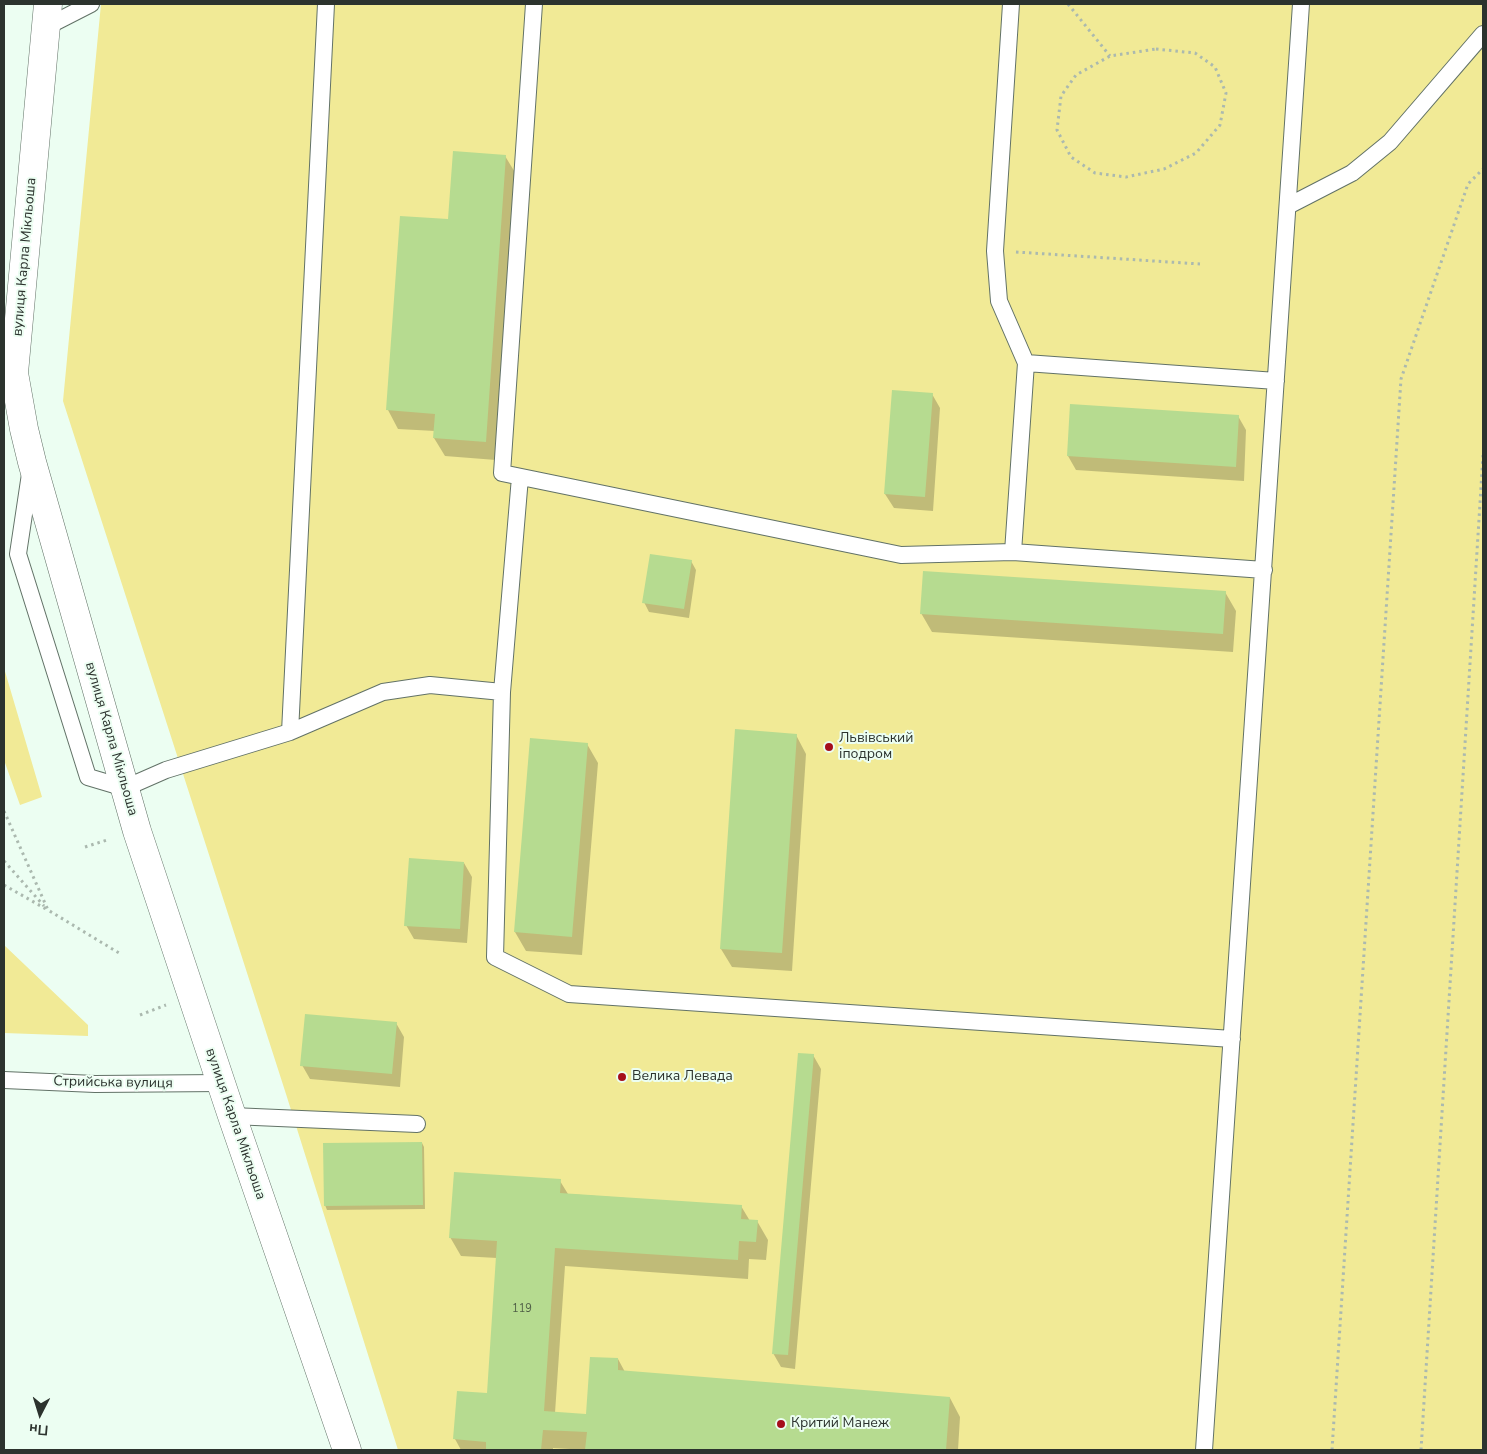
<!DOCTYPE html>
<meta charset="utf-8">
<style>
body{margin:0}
#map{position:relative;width:1487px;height:1454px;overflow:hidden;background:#ecfef2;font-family:"Nunito Sans",sans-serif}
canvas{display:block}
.frame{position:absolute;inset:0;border:5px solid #2c332e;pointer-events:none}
.north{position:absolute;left:15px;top:1389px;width:50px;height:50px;-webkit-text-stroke:4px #ecfef2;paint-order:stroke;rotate:185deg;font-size:14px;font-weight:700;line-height:20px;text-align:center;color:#2c332e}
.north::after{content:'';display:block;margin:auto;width:18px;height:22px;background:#2c332e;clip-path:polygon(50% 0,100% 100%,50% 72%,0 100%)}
</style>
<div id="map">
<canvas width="1487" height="1454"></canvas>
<div class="frame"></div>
<div class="north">Пн</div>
</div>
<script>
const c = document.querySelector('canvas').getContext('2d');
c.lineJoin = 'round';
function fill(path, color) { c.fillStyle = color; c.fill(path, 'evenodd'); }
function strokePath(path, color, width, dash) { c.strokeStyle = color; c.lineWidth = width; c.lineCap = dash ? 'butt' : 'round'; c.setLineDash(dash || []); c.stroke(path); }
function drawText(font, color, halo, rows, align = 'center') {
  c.font = font + ' "Nunito Sans",sans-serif'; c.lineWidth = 4; c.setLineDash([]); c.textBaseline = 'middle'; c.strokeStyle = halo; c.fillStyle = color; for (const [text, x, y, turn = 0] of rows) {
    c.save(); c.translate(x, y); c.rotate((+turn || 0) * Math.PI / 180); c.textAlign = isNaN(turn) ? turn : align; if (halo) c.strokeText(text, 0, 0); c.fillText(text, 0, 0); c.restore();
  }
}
const green = new Path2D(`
 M101,4h1382v1446h-1085l-112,-356 -223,-693z
 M4,668l38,129 -22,8 -16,-45z
 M4,945l84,80v11l-84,-3z`);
const shadow = new Path2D(`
 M505,156l11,18 -20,286 -51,-4 -11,-18 1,-7 -37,-2 -10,-19 61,-189z
 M932,394l8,14 -7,103 -39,-3 -9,-14z
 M1238,416l8,14 -2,51 -168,-11 -8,-14z
 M691,561l5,9 -7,48 -40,-6 -5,-10z
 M1225,592l11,19 -3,41 -301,-20 -11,-19z
 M796,735l10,19 -14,217 -60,-4 -11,-18z
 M587,744l11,19 -16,192 -56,-4 -11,-19z
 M464,863l8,14 -5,66 -53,-4 -8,-14z
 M396,1023l8,14 -4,50 -90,-8 -8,-14z
 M813,1055l8,14 -26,300 -14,-2 -8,-14z
 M422,1143l2,4 1,62 -98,1 -2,-5z
 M560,1181l8,13 173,12 9,15h7l11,19 -2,20 -17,-1 -1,20 -183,-13 -10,147 32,2 31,-56 7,13 325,26 10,19 -2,33h-371l-34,-2v2h-92l-6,-11 33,-45 9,-136 -36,-2 -11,-19z`);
const building = new Path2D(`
 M453,151l53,4 -20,287 -53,-4 2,-24 -49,-4 14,-194 48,3z
 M892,390l41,3 -8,104 -41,-3z
 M1070,404l169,11 -3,52 -169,-11z
 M650,554l42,6 -8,49 -42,-6z
 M923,571l303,20 -3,43 -303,-20z
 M735,729l62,5 -15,219 -62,-4z
 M530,738l58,5 -16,194 -58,-5z
 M409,858l55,4 -4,67 -56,-3z
 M305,1014l92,8 -5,52 -92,-8z
 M798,1053l16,1 -26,301 -16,-1z
 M422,1142l1,63 -99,1 -1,-63z
 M454,1172l107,7 -1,14 182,12 -1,14 17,1 -2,22 -17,-1 -1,19 -183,-12 -11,163 42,3 4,-57 28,1v12l332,27 -4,53h-361l2,-18 -44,-2 -2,20h-55v-8l-33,-3 4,-48 30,2 10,-152 -48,-3z`);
const path = new Path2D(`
 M1068,4l42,52
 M1156,49l39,4 20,14 11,26 -6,32 -24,28 -32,16 -38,8 -31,-4 -24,-16 -14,-27 4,-34 15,-21 34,-19z
 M1016,252l184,12
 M4,811l44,99 71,43
 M85,847l22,-7
 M4,861l40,45
 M4,885l42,24
 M140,1015l26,-10
 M1332,1450l69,-1071 67,-195 15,-15
 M1421,1450l62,-995`);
const service = new Path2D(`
 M534,4l-32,469 399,82 112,-3 251,18
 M1011,4l-16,247 4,50 27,62 -13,189
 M46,27l45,-23
 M1288,206l64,-33 38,-31 93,-108
 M1026,363l250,18
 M30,474l-12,80 70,223 37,11 41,-18 124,-38 93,-40 47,-7 72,7
 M520,477l-18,215 -7,265 74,37 663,45
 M290,732l36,-728
 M4,1080l91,4 127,-1
 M232,1116l185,8
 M1204,1450l97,-1446`);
const minor = new Path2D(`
 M48,4l-34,369 10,56 8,33 105,369 95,285 115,334`);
const markers = [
 [829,747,5,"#a50e1b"],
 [622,1077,5,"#a50e1b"],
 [781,1424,5,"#a50e1b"]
];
const numberNames = [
 ["119",522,1309]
];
const streetNames = [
 ["вулиця Карла Мікльоша",25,257,-85],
 ["вулиця Карла Мікльоша",111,739,74],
 ["Стрийська вулиця",113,1083,1],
 ["вулиця Карла Мікльоша",235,1124,71]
];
const poiNames = [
 ["Львівський",839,739],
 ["іподром",839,755],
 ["Велика Левада",632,1077],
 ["Критий Манеж",791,1424]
];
fill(green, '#f1ea96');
fill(shadow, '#0003');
fill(building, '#b6db90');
strokePath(service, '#627267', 18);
strokePath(minor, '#627267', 29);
strokePath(path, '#abb9af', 3, [2.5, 4]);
strokePath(service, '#fff', 16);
strokePath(minor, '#fff', 28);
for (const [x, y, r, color] of markers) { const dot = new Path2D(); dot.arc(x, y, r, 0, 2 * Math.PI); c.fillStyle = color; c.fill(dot); strokePath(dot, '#ecfef2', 2); }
drawText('11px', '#4e5d46', null, numberNames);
drawText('14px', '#2c332e', '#ecfef2', streetNames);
drawText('14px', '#2c332e', '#ecfef2', poiNames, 'left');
</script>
